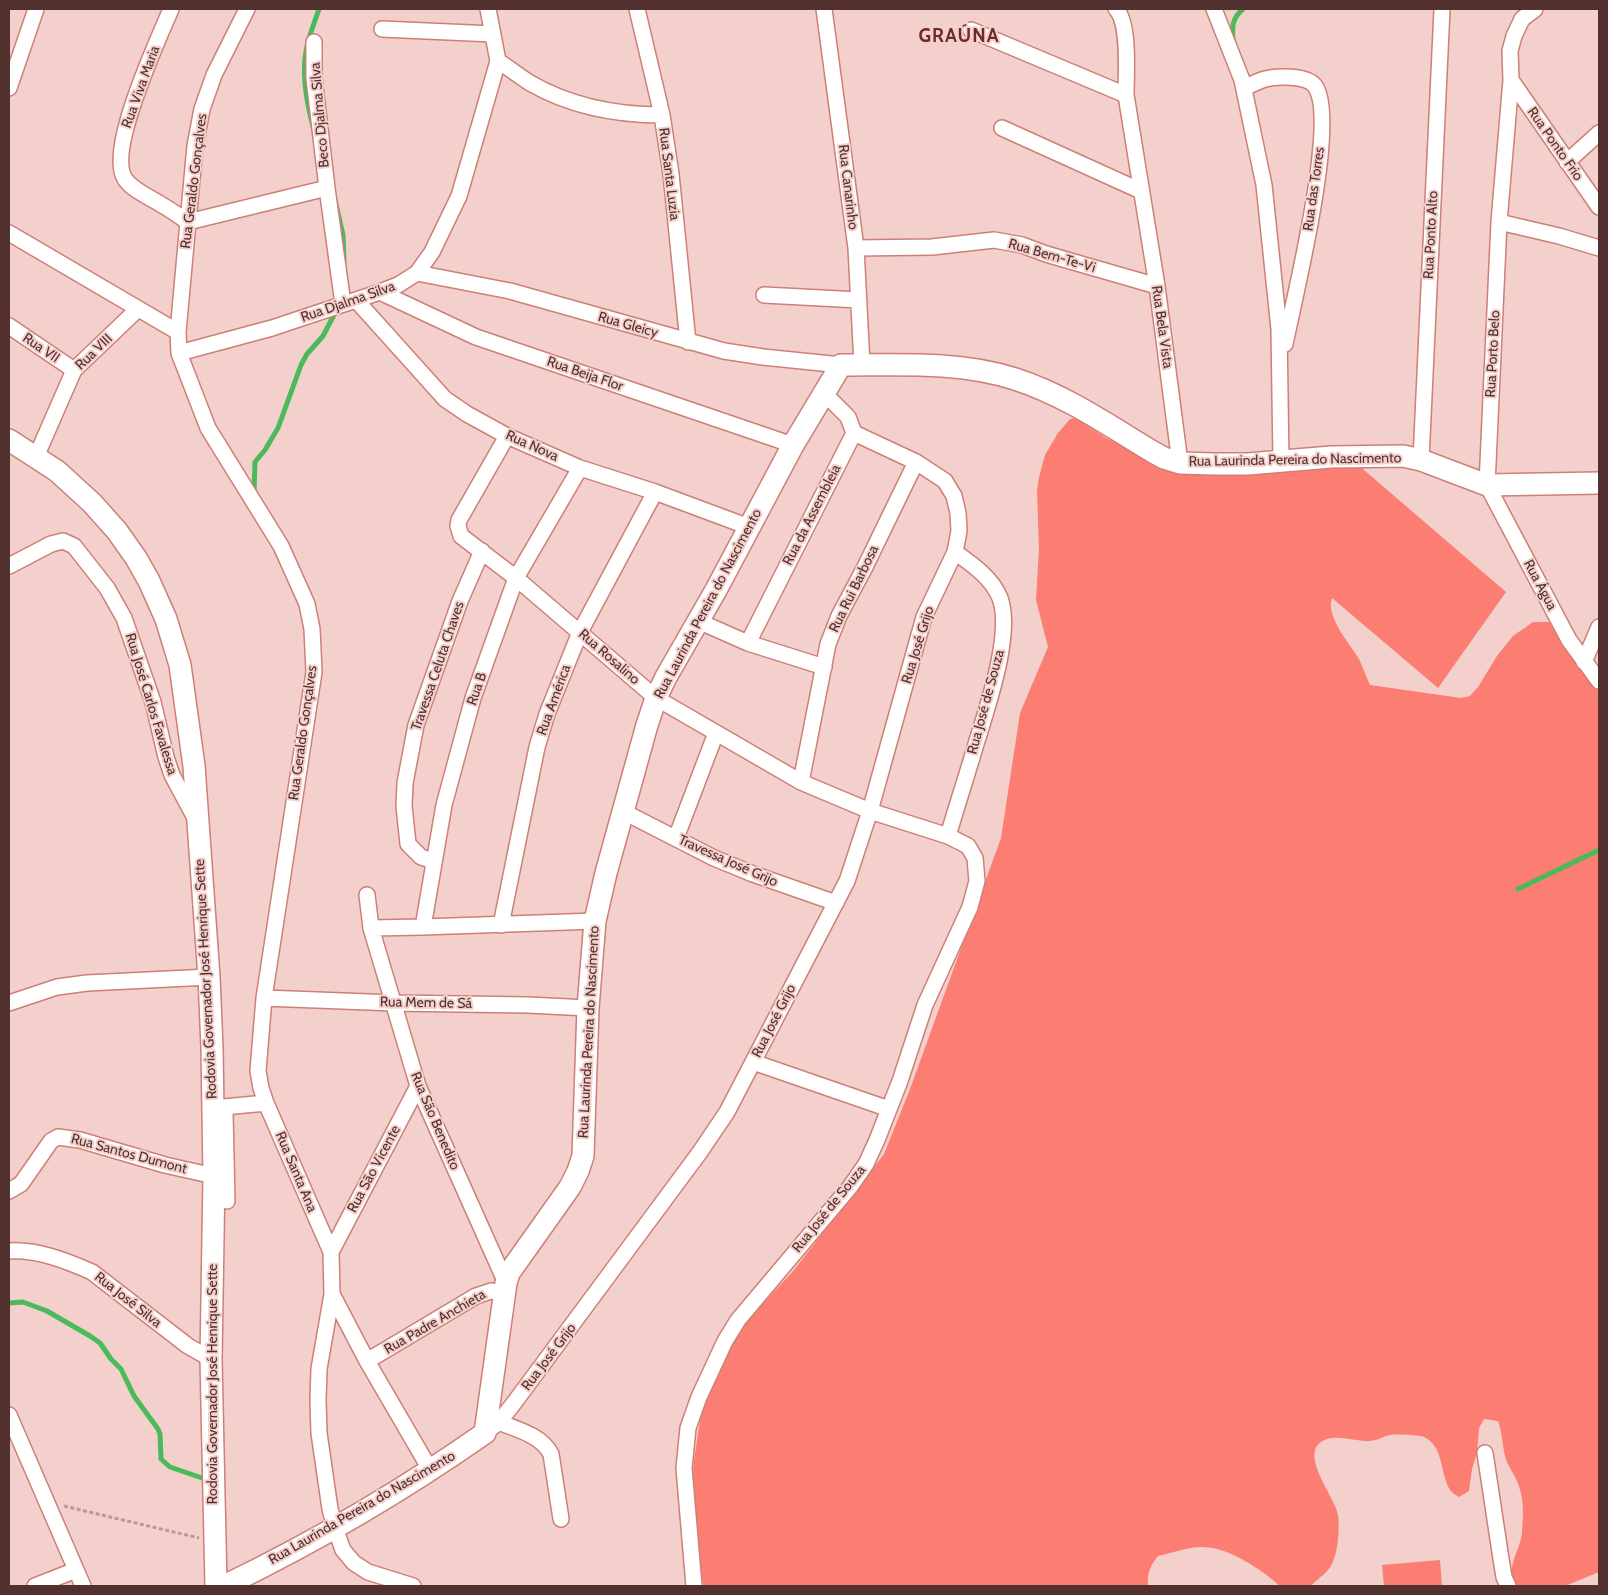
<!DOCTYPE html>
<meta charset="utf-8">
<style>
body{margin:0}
#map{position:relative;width:1608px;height:1595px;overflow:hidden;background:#f3d0cc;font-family:Cabin,sans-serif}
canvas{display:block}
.frame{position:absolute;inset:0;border:10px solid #52302d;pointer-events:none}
</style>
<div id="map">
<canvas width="1608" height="1595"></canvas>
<div class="frame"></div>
</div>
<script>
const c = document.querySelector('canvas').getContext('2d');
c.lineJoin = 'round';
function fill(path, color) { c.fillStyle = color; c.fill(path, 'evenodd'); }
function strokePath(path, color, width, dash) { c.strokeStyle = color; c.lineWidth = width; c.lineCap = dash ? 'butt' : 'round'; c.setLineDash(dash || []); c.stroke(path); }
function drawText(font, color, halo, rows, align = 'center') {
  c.font = font + ' Cabin,sans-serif'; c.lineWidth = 4; c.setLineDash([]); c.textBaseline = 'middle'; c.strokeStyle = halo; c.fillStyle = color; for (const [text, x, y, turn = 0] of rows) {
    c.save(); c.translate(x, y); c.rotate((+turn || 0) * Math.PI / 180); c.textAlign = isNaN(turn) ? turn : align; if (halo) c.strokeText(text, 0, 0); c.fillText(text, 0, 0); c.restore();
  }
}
const green = new Path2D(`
 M1076,418l30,20 29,13 217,14 -1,4 6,-5 149,128 -68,96 -106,-90c-7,18 18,46 27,61 4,9 7,17 11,26l91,13 9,-2 8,-9 19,-31 16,-20 20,-14h16l21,34 29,30v886l-34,14h-49c-12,-18 5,-36 6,-54 1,-14 2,-30 -2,-42 -2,-10 -9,-19 -13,-28 -5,-13 -4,-28 -9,-41l-14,-2 -5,9 -2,25 -5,16 -3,22 -10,6c-3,-2 -7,-4 -9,-7 -10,-16 -6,-44 -26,-53 -5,-2 -29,-3 -34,-2 -8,2 -13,6 -22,6 -13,0 -28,-6 -41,-2 -33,11 9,58 11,76 2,15 0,44 -10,55 -5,6 -12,10 -17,16h-31c-18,-16 -50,-38 -76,-39 -14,-1 -32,6 -46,9 -8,10 -11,17 -10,30h-444l-10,-34 -3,-58 3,-34 10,-66 21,-44 31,-39 38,-41 90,-116 26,-65 91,-251 19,-125 28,-66 -12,-47 3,-51 -2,-58 2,-14 6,-22 13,-22 12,-14z
 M1440,1560l2,26h-58l-2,-21z`);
const stream = new Path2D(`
 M1233,40c-1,-13 -1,-22 10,-31
 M314,130c-7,-25 -13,-58 -7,-84 3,-13 8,-25 12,-37
 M335,200l8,35 1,26
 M254,492l1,-30 10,-12 13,-22 23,-63 6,-11 16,-18 13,-25
 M1518,889l81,-39
 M9,1303l14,-1 24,9 43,25 10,7 11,16 10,10 13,27 24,33 2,5 1,25 9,8 38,13`);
const path = new Path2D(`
 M64,1506l135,32`);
const street = new Path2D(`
 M171,9c-13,31 -65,142 -46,170 8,12 25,18 37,26 9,5 17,11 26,17l139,-34 16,116
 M247,9l-33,66 -12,34 -7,37 -7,76 -10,110 1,21 29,75 73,118 26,58 5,25 2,43 -50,326 -6,73 3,17 5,15 65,149 1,42 -13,75 -1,31 1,33 11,76 5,19 8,22 11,13 14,9 45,14
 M637,9l25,106 9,59 17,168
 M824,9l32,239 6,117
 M1116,9c14,14 10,66 10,86
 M1214,9l28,71 22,105 15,144 2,132
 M1535,9l-13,10 -8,17 -4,15 1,29 -12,142 -12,263 82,155 30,41
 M382,29l111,5
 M971,30l155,65 31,191 23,177
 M314,42v36l13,110
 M498,61c11,7 21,15 32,22 40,23 86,32 132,32
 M1511,80l88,127
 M9,88l27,-79
 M1244,88c7,-3 14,-7 21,-9 12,-3 42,-4 50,7 24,33 -21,213 -30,258
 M1002,128l139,63
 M1567,162l32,-29
 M1499,222l60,14 40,12
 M9,233l169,99
 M856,248l76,-1 62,-7 28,5 24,9 111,32
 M417,273l93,18 214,60 39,6 78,8
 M380,292l96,45 317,108
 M764,295l95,5
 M356,300l89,99 22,15 40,22 73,32 75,24 94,35
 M9,326l65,44
 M179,353l93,-25 108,-36 18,-7 19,-12 15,-21 27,-56 39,-135 -10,-52
 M507,436l-48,84 -1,6 3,10 55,42 140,120 145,84 69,29 78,25 20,10 7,12 2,23 -7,26 -45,98 -25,76 -23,59 -11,24 -16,23 -112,133 -13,21 -26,56 -11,31 -4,40 10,118
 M36,457l38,-87 64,-61
 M1421,460l21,-451
 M9,566l42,-22 12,-3 11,5 33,42 17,30 29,84 13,55 6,18 23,43
 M698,621l50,22 76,24
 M748,643l106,-210 -6,-16 -24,-24
 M1584,662l15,-35
 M801,782l27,-138 11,-28 26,-49 51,-105
 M622,811l92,47 39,16 83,29
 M948,836c9,-31 19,-61 28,-92 11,-36 37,-110 24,-146 -8,-20 -28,-34 -45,-46
 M676,838l40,-105
 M433,861l-12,-4 -13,-13 -4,-38 1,-23 11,-58 44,-124 22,-50
 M367,895l4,33 47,158 88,197
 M501,925l36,-178 10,-33 33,-82 75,-140
 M423,927l21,-122 29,-107 43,-120 64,-110
 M371,928l52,-1 172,-6
 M264,998l131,5 133,2 60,3
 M9,1003l48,-16 30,-4 122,-6
 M753,1062l136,47
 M213,1108l53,-5
 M225,1113l2,88
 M9,1191l12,-7 30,-43 7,-4 22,3 85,25 49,11
 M9,1251c28,-2 58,10 83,21l96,74 23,13
 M331,1252l87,-166
 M332,1294l35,67 64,110
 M367,1361l109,-65 15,-5 13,2
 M9,1415l74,171
 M499,1422c19,8 42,13 52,32l10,65
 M485,1433l14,-11 15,-19 186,-251 27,-40 120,-231 23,-70 54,-194 31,-65 4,-21 -1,-18 -4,-17 -9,-15 -29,-19 -62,-29
 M1485,1453l16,106 3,18 4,9
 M35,1586l41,-16`);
const secondary = new Path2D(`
 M9,440l48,31 35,32 25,28 19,27 13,23 17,38 14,46 14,101 15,211 3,71 2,128 -3,183 5,227
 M224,1586c91,-44 178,-95 261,-153l21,-150 3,-10 61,-86 8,-16 5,-15 5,-148 7,-87 11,-48 41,-148 9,-27 10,-21 50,-87 77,-145 48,-80c57,0 119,-4 174,14 50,16 93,46 138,73l11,6 16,5 34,1h34l83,-7 72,-1 18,4 66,25 112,-2`);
const streetNames = [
 ["Rua Viva Maria",141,87,-70],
 ["Beco Djalma Silva",320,115,-95],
 ["Rua Ponto Frio",1555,144,55],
 ["Rua Santa Luzia",669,174,83],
 ["Rua Geraldo Gonçalves",194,181,-83],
 ["Rua Canarinho",848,187,83],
 ["Rua das Torres",1314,189,-82],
 ["Rua Ponto Alto",1431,235,-87],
 ["Rua Bem-Te-Vi",1052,256,16],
 ["Rua Djalma Silva",348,302,-19],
 ["Rua Gleicy",628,325,16],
 ["Rua Bela Vista",1162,327,82],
 ["Rua VII",41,348,34],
 ["Rua VIII",94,352,-44],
 ["Rua Porto Belo",1493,354,-87],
 ["Rua Beija Flor",585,374,19],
 ["Rua Nova",532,446,24],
 ["Rua Laurinda Pereira do Nascimento",1295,460,-1],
 ["Rua da Assembleia",812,515,-63],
 ["Rua Água",1540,585,62],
 ["Rua Rui Barbosa",854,589,-64],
 ["Rua Laurinda Pereira do Nascimento",708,604,-62],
 ["Rua José Grijo",918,645,-73],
 ["Rua Rosalino",609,657,41],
 ["Travessa Celuta Chaves",438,666,-71],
 ["Rua B",477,689,-71],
 ["Rua América",554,700,-70],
 ["Rua José de Souza",986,702,-75],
 ["Rua José Carlos Favalessa",151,704,73],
 ["Rua Geraldo Gonçalves",303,733,-82],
 ["Travessa José Grijo",728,861,24],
 ["Rodovia Governador José Henrique Sette",206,979,-93],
 ["Rua Mem de Sá",426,1003,1],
 ["Rua José Grijo",774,1021,-63],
 ["Rua Laurinda Pereira do Nascimento",589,1032,-87],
 ["Rua São Benedito",435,1121,67],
 ["Rua Santos Dumont",129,1154,15],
 ["Rua São Vicente",374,1169,-62],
 ["Rua Santa Ana",296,1172,67],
 ["Rua José de Souza",829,1209,-51],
 ["Rua José Silva",128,1300,38],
 ["Rua Padre Anchieta",435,1322,-30],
 ["Rua José Grijo",549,1357,-53],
 ["Rodovia Governador José Henrique Sette",213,1384,-90],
 ["Rua Laurinda Pereira do Nascimento",362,1508,-30]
];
const districtNames = [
 ["GRAÚNA",959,36]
];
fill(green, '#fc7d72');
strokePath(stream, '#4aba5b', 5);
strokePath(street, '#ce7f76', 18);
strokePath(secondary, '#ce7f76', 24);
strokePath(path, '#bb9995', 3, [4, 2.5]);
strokePath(street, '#fff', 15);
strokePath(secondary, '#fff', 21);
drawText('14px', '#52302d', '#f3d0cc', streetNames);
c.letterSpacing = '1px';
drawText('bold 19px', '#702a25', '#f3d0cc', districtNames);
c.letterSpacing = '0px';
</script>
